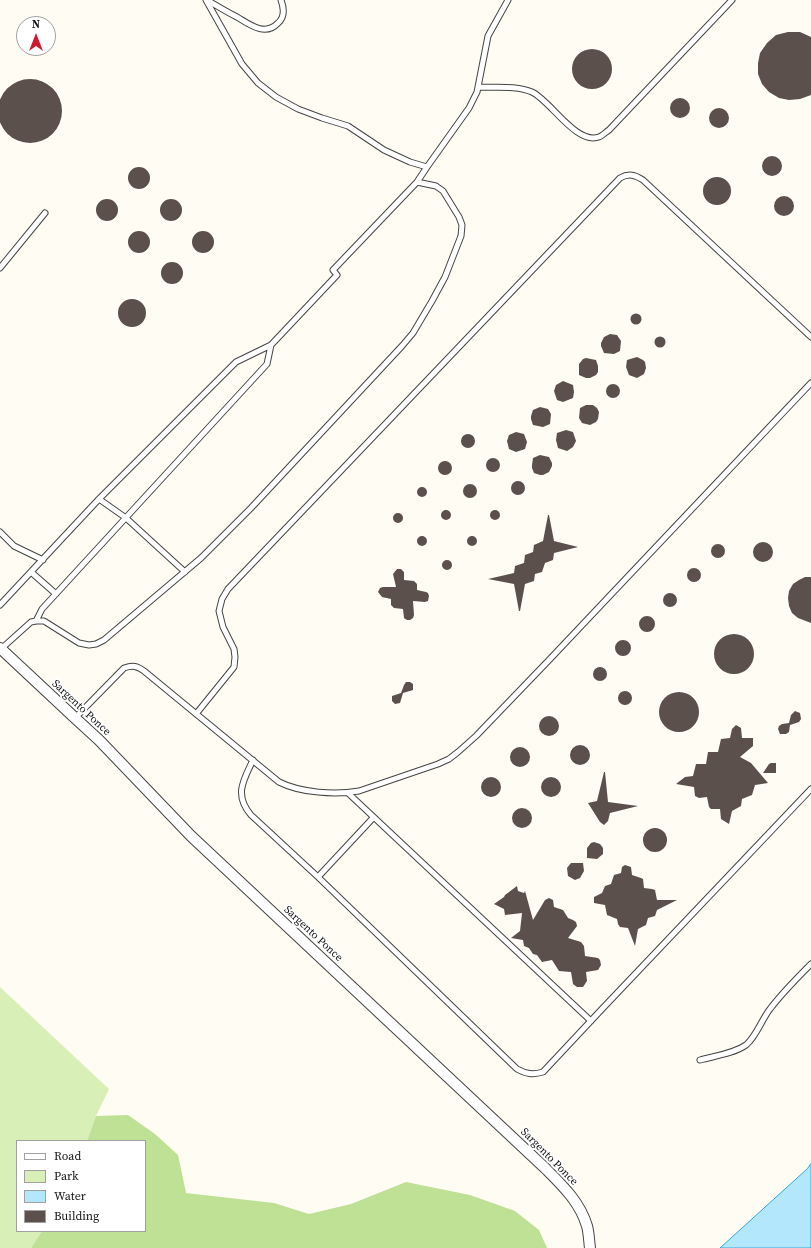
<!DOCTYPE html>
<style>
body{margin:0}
#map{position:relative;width:811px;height:1248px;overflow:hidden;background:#fffcf4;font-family:"Source Serif 4",serif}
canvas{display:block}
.legend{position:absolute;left:16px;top:1140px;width:130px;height:92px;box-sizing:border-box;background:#fff;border:1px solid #a0a0a0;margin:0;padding:5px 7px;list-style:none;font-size:12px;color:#111}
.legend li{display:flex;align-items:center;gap:8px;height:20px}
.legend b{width:20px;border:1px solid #a0a0a0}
.north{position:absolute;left:16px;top:16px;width:40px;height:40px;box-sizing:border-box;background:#fff;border:1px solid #a0a0a0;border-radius:50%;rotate:0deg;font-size:11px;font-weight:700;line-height:16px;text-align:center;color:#111}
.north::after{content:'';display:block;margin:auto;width:14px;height:18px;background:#d11831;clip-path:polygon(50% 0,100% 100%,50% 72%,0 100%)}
</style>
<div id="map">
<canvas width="811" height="1248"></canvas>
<ul class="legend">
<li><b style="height:5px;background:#fff"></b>Road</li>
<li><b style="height:11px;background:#d9efb8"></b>Park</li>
<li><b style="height:11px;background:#b3e7fc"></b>Water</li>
<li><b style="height:11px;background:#5b504c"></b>Building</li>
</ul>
<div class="north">N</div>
</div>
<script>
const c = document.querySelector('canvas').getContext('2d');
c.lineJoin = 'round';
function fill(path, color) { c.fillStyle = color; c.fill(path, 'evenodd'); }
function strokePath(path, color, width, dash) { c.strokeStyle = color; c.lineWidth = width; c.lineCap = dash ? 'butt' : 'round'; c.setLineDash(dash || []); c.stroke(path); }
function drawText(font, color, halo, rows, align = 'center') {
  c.font = font + ' "Source Serif 4",serif'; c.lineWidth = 4; c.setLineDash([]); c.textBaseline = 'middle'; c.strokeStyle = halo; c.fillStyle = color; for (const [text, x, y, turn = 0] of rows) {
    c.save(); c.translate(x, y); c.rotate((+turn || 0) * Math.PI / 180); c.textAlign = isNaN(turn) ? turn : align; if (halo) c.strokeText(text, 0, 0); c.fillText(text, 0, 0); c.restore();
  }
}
const green = new Path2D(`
 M0,987l109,102 -13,27 -9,25h-70v90h25l-11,17h-31z`);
const forest = new Path2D(`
 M128,1115l27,19 23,21 8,38 88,10 35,11 42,-10 55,-22 64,13 45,16 24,19 8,18h-516l11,-17h103v-90h-58l9,-25z`);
const water = new Path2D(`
 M811,1164v84h-91l87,-79z`);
const building = new Path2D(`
 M788,32h12l11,5v58l-11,4 -11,1 -10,-2 -10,-6 -7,-8 -4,-10v-11l2,-10 7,-10 9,-8z
 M572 69a20 20 0 1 1 40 0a20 20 0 1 1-40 0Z
 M-2 111a32 32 0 1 1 64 0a32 32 0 1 1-64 0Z
 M670 108a10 10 0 1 1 20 0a10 10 0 1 1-20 0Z
 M709 118a10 10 0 1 1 20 0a10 10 0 1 1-20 0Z
 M762 166a10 10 0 1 1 20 0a10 10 0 1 1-20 0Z
 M128 178a11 11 0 1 1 22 0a11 11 0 1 1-22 0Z
 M703 191a14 14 0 1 1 28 0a14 14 0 1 1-28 0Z
 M774 206a10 10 0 1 1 20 0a10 10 0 1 1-20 0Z
 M160 210a11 11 0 1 1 22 0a11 11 0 1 1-22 0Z
 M96 210a11 11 0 1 1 22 0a11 11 0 1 1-22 0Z
 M128 242a11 11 0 1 1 22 0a11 11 0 1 1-22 0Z
 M192 242a11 11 0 1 1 22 0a11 11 0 1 1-22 0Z
 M161 273a11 11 0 1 1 22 0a11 11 0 1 1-22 0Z
 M118 313a14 14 0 1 1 28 0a14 14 0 1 1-28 0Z
 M630.5 319a5.5 5.5 0 1 1 11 0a5.5 5.5 0 1 1-11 0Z
 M610,334l7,1 4,6 -1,10 -6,3 -10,-1 -3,-7v-3l3,-6z
 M654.5 342a5.5 5.5 0 1 1 11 0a5.5 5.5 0 1 1-11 0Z
 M637,357l6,3 2,2 1,6 -2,6 -7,4 -8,-3 -3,-8 1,-7z
 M586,358l10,2 2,6v6l-2,3 -6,3h-4l-7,-3v-11l4,-5z
 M563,381l10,4 1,7 -1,6 -10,4 -6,-2 -3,-9 2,-6z
 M606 391a7 7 0 1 1 14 0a7 7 0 1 1-14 0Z
 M586,405h7l4,3 2,4 -1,7 -2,3 -6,3 -8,-2 -3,-5 1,-10z
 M540,407l8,2 3,5 -1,10 -7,3 -10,-2 -2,-6v-3l2,-6z
 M566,430l7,2 3,9 -3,6 -6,4 -9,-3 -2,-8 1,-7z
 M516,432l8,2 3,8 -2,7 -9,3 -7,-3 -2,-8 2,-6z
 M461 441a7 7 0 1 1 14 0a7 7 0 1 1-14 0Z
 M540,455l9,2 3,6v3l-3,6 -6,3h-3l-6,-2 -2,-5v-3l1,-7z
 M486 465a7 7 0 1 1 14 0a7 7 0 1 1-14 0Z
 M438 468a7 7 0 1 1 14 0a7 7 0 1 1-14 0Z
 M511 488a7 7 0 1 1 14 0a7 7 0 1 1-14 0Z
 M463 491a7 7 0 1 1 14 0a7 7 0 1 1-14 0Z
 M417 492a5 5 0 1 1 10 0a5 5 0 1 1-10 0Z
 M490 515a5 5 0 1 1 10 0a5 5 0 1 1-10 0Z
 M441 515a5 5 0 1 1 10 0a5 5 0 1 1-10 0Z
 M393 518a5 5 0 1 1 10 0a5 5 0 1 1-10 0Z
 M548,515h1l5,26 24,6 -24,6 -1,7 -8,3 -3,9 -7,2 -1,7 -9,3 -5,27h-1l-5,-27 -26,-5 26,-6 1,-7 9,-3 1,-8 8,-3 1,-7 9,-4z
 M467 541a5 5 0 1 1 10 0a5 5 0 1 1-10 0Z
 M417 541a5 5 0 1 1 10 0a5 5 0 1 1-10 0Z
 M753 552a10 10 0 1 1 20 0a10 10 0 1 1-20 0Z
 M711 551a7 7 0 1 1 14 0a7 7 0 1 1-14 0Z
 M442 565a5 5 0 1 1 10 0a5 5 0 1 1-10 0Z
 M687 575a7 7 0 1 1 14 0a7 7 0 1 1-14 0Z
 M397,569h4l3,3v8l10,1 3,3v6l9,2 2,1 1,3 -1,5 -3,1 -12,-1 1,14 -1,3 -3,2h-3l-3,-2 -1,-9 -9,-1 -3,-3v-6l-9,-2 -4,-5 2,-4 3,-1h13l-3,-13z
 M805,577h6v46l-13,-5 -6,-5 -3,-7 -1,-8 1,-7 4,-7 6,-4z
 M663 600a7 7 0 1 1 14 0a7 7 0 1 1-14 0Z
 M639 624a8 8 0 1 1 16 0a8 8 0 1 1-16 0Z
 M714 654a20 20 0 1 1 40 0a20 20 0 1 1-40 0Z
 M615 648a8 8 0 1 1 16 0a8 8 0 1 1-16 0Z
 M593 674a7 7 0 1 1 14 0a7 7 0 1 1-14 0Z
 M406,682h4l3,2v6l-10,3 -3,10 -5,1 -3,-3v-5l9,-3 3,-8z
 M618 698a7 7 0 1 1 14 0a7 7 0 1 1-14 0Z
 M659 712a20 20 0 1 1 40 0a20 20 0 1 1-40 0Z
 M795,711l5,2 1,6 -2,3 -9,3 -1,7 -3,2h-6l-2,-5 1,-3 3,-2 7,-1 2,-8z
 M539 726a10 10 0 1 1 20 0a10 10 0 1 1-20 0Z
 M736,725l5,3 1,10h11v8l-13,11 11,6 17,20 -13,2 -3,10 -10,4 -1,7 -9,5 -3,13 -8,-5 -1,-10h-9l-2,-2 -2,-10 -8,1 -4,-2 -1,-9 -18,-3 9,-7 8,-1 3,-12h10l2,-12h10l3,-13 9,-1 2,-9z
 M570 755a10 10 0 1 1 20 0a10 10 0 1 1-20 0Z
 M510 757a10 10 0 1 1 20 0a10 10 0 1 1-20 0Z
 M771,763h5v10h-13l6,-9z
 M604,772h1l3,30 30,4 -28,7 -2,8 -4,4 -4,-3 -12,-19 9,-2z
 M541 787a10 10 0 1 1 20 0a10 10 0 1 1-20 0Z
 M481 787a10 10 0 1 1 20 0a10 10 0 1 1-20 0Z
 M512 818a10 10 0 1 1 20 0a10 10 0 1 1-20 0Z
 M643 840a12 12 0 1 1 24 0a12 12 0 1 1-24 0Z
 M594,842l6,2 3,4v6l-6,5 -10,-1v-10l4,-5z
 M571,863h12l1,8 -4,7 -5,2 -7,-4 -1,-8z
 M625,865l6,2 1,8 9,3 2,1 1,9 8,1 3,1 2,10h20l-20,10 -2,6 -7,2 -2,7 -8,4 -3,17 -7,-18 -8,-1 -2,-3 -1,-5 -10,-4 -2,-10 -11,-2v-6l8,-4 3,-7 6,-2 3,-9 7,-2 1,-6z
 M517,886l1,5 6,2 1,-2 8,29 12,-20 4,-2 4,2 1,7 9,3 5,8 5,2 3,2 1,4 -9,12 13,4 3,4 1,10 13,2 2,2 1,5 -3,5 -12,2 1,9 -4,6h-6l-4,-3 -2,-12 -12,-1 -7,-11 -10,2 -5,-7 -4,-1 -4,-6 -5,-2 -1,-6 -12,-2 9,-7 2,-18 -17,2 -1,-6 -10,-5 10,-7 1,-2z`);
const service = new Path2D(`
 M206,0l36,64 16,19 18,14 22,12 24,9 26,8 36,24 26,12 17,5
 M207,0c10,6 20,12 30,17 12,7 28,20 41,6 7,-6 6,-15 3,-23
 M478,87c17,1 38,-2 54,5 19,9 44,53 67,45 3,-1 7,-5 10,-7l123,-130
 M0,268l45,-55
 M99,499l27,19 59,54
 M0,532l14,14 29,14
 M31,572l25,22
 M0,605l99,-106 137,-137 35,-17
 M36,621l6,-12 225,-245 4,-19 66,-70 -4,-5 84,-88 10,-15 42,-59 8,-16 11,-56 20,-36
 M1,649l30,-27 5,-1h8l35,22 10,2 7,-1 8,-4 97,-82 50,-50 151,-162 11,-13 19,-32 13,-24 16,-41 1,-11 -3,-8 -16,-26 -7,-5 -19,-4
 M196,714l38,-47 1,-10 -1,-8 -11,-22 -4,-16 3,-12 6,-10 392,-411c9,-5 15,-3 23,2l168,157
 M75,718l49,-50c9,-3 13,-2 20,3l135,111c22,11 56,13 80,9l79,-27 11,-5 9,-7 18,-16 74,-77 261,-276
 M253,760c-10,21 -19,35 -2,55l67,62 199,192c9,5 16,6 26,3l59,-63 209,-220
 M348,793l243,228
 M318,877l55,-59
 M700,1060c14,-4 33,-6 46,-15 10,-8 16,-26 24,-36 12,-16 27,-31 41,-45`);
const minor = new Path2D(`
 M0,648l75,70 24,22 92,96 354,332c17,17 35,34 42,58 2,7 2,15 3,22`);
const streetNames = [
 ["Sargento Ponce",81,708,43],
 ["Sargento Ponce",313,934,43],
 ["Sargento Ponce",549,1157,45]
];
fill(green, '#d9efb8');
fill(forest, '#bee196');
fill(water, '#b3e7fc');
strokePath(water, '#32a6db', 1);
fill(building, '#5b504c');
strokePath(service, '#444', 7);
strokePath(minor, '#444', 12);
strokePath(service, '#fff', 5);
strokePath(minor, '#fff', 10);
drawText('11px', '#111', '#fff', streetNames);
</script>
